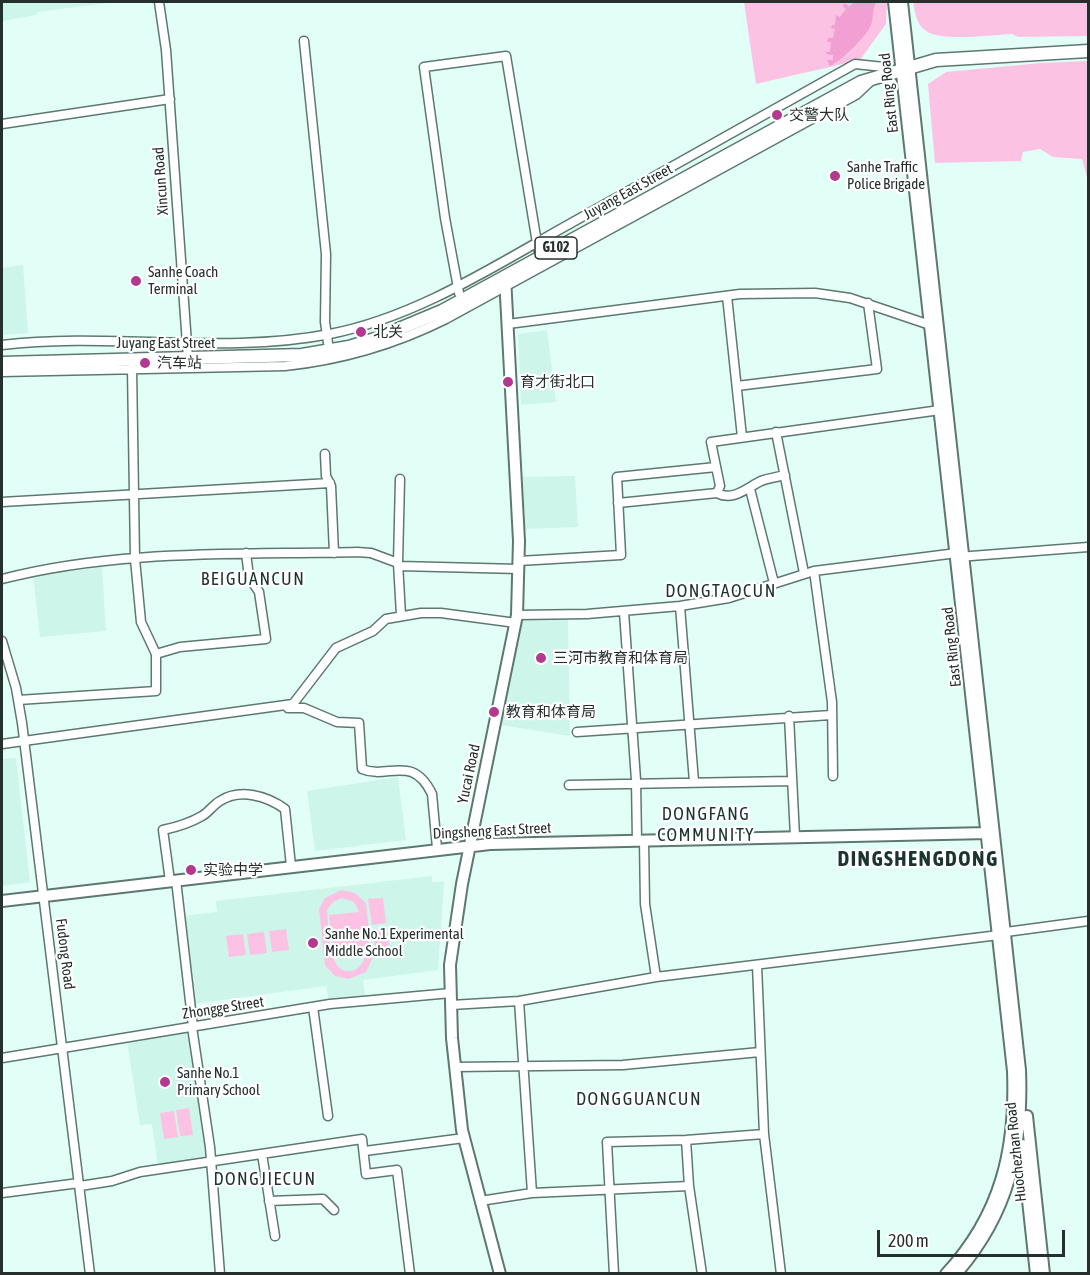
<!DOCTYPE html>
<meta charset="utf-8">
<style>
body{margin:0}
#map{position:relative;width:1090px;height:1275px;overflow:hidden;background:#e1fff6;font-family:"Asap Condensed",sans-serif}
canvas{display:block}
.frame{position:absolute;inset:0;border:3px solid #25302d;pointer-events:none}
.scale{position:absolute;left:877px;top:1230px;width:188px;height:27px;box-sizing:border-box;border:3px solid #25302d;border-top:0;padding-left:8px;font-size:18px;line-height:21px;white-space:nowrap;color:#25302d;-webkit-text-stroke:4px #fff;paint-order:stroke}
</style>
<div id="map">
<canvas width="1090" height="1275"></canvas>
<div class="frame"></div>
<div class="scale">200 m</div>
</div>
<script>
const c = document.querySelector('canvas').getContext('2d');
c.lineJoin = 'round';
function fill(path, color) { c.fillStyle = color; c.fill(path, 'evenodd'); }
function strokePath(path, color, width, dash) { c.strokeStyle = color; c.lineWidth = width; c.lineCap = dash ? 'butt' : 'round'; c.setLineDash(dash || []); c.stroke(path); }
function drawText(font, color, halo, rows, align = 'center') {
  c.font = font + ' "Asap Condensed","Noto Sans SC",sans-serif'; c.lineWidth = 4.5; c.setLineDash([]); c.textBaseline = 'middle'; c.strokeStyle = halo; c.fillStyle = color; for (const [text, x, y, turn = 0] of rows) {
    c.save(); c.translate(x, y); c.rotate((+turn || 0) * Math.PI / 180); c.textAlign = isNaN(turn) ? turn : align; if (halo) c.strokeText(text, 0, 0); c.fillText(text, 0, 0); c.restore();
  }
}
const built = new Path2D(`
 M2,2h113l-78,10v3l-35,6z
 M23,265l5,68 -26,2v-67z
 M547,330l9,72 -35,3 -3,-71z
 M575,476l3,51 -53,2 -2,-52z
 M102,567l4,64 -66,6 -7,-62z
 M521,619h47l2,117 -69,-11z
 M16,758l14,124 -28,4v-127z
 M398,777l8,63 -91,11 -8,-60z
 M432,876v6h12l-6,88 -75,10 2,15 -36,5 -3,-14 -133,18 -11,-88 35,-4 -1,-11z
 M190,1032l17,127 -49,7 -6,-42 -12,1 -13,-84z`);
const green = new Path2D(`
 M744,2h143l-1,22 -26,36 -104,24z
 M913,2h175v34l-70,1 -6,-3c-20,1 -71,8 -86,-3 -10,-7 -11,-18 -13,-29z
 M1088,61v120l-6,-22 -29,-2 -13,-8 -17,3 -2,9 -86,2 -7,-79 18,-12 95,-9z
 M341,890l14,3 11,10 6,56 -6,13 -17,7 -14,-3 -10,-11 -6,-56 6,-11zM342,898l12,4 5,10 -30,3 5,43 30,-3v4c-2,6 -6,11 -13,12 -24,4 -22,-45 -24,-61l6,-8z
 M383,898l3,25 -14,2 -4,-26z
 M286,929l3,21 -17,2 -3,-21z
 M387,930l3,26 -14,1 -3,-25z
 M264,932l3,21 -17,2 -3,-21z
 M243,934l3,21 -17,2 -3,-21z
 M189,1108l4,27 -13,1 -4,-26z
 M174,1111l4,26 -14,2 -4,-26z`);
const water = new Path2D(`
 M854,2h22c-4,8 -2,15 -5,23 -3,10 -32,38 -41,41l-3,-6h6v-5l-7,-1v-2h4l1,-10h-4l1,-4h5l2,-9 -4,-1 1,-3h3l1,-10 4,2 6,-8 -3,-3 2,-3 4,4z`);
const minor = new Path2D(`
 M159,2l7,48 22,308
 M304,41l22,213 -1,68 3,21
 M2,124l168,-25
 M459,293l-14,-75 -21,-151 82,-11 32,193
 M727,296l15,141
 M508,324l232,-30 75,-1 35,5 80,27
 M2,345c108,-13 220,10 328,-11 87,-17 166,-69 243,-112 94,-53 188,-106 282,-158l29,3
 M2,372l283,-6c57,-6 109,-21 161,-47l410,-224 16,-15
 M737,386l140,-17 -9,-66
 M776,432l28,141
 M325,454l1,22 5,10 3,67
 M400,479l-2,84 3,52
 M750,489l24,94
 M717,493c16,9 31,-6 44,-12 8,-3 16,-4 24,-6
 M2,502l328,-19
 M618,503l99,-10 3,-7 -9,-44 229,-32
 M958,557l130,-10
 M519,561l102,-6 -4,-78 99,-10
 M399,566l120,3
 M814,571l18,131 1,74
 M2,579c115,-30 238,-24 355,-27l14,1 27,10
 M680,606l14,176
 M624,612l12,168 1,61
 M517,615l70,-1 93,-8 49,-8 85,-27 143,-18
 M2,641l14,47 6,35 68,551
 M156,654l24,-7 86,-8 -7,-47 -10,-15 -3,-24
 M18,700l138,-9v-37l-15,-32 -6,-63 -3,-191
 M288,708h16l33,14 22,1 3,46c26,11 50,-16 70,25l5,54
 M789,716l6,121
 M577,732l254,-17
 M2,744l291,-40 43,-56 37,-17 13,-12 35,-6h20l75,10
 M569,785l223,-4
 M644,840l1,64 11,73
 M176,880l17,147
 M170,881l-7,-51c14,-3 27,-7 39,-14 7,-4 11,-11 18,-15 20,-13 47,-5 65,8l6,57
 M1006,932l82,-11
 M757,965l7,169 17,140
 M519,1001l13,192
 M451,1005l68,-4 137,-24 343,-42
 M313,1007l15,109
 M192,1027l18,120 10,127
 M2,1058l328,-54 121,-11
 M455,1067l168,-2 137,-13
 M686,1140l3,46 13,88
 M365,1151l99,-13
 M262,1154l13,82
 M80,1186l32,-5 28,-9 222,-33 4,35 31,-4 13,104
 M2,1193l77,-10
 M269,1201l54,-2 11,11
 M480,1201l52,-8 157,-7
 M614,1274l-7,-132 79,-2 78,-6`);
const major = new Path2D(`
 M894,2l119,1069c3,78 -12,144 -67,203
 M902,2l118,1068c3,79 -11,143 -64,204
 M2,901l488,-57 498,-11
 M1027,1116l17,158
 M1022,1145l14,129
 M500,1274l-38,-144 -10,-92 -2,-73 12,-81 55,-269 2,-74 -14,-264`);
const highway = new Path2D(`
 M2,363l300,-8 47,-8 26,-8 67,-28 419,-229 75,-22 152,-9`);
const markers = [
 [777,115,6,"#b2398e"],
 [835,176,6,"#b2398e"],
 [136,281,6,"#b2398e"],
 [361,332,6,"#b2398e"],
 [145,363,6,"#b2398e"],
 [508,382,6,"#b2398e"],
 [541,658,6,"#b2398e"],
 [494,712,6,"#b2398e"],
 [191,870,6,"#b2398e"],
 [313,943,6,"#b2398e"],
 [165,1082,6,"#b2398e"]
];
const shields = [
 [556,248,42]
];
const shieldNames = [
 ["G102",556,248]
];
const streetNames = [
 ["East Ring Road",889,93,-96],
 ["Xincun Road",161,181,-94],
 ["Juyang East Street",628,192,-29],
 ["Juyang East Street",166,343],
 ["East Ring Road",952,647,-96],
 ["Yucai Road",469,774,-78],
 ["Dingsheng East Street",492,831,-3],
 ["Fudong Road",65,954,83],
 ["Zhongge Street",223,1008,-9],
 ["Huochezhan Road",1016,1152,-96]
];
const poiNames = [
 ["交警大队",789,115],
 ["Sanhe Traffic",847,167],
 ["Police Brigade",847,184],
 ["Sanhe Coach",148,272],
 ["Terminal",148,289],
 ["北关",373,332],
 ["汽车站",157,363],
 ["育才街北口",520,382],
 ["三河市教育和体育局",553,658],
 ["教育和体育局",506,712],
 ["实验中学",203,870],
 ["Sanhe No.1 Experimental",325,934],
 ["Middle School",325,951],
 ["Sanhe No.1",177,1073],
 ["Primary School",177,1090]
];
const quarterNames = [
 ["BEIGUANCUN",253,579],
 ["DONGTAOCUN",721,591],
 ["DONGFANG",706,814],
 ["COMMUNITY",706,835],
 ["DONGGUANCUN",639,1099],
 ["DONGJIECUN",265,1179]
];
const districtNames = [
 ["DINGSHENGDONG",918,859]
];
fill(built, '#cef5ea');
fill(green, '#fbc2e4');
fill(water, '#f29fd3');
strokePath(minor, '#5e7871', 11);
strokePath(major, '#5e7871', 14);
strokePath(highway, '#5e7871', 15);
strokePath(minor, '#fff', 8);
strokePath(major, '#fff', 10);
strokePath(highway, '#fff', 12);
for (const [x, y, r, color] of markers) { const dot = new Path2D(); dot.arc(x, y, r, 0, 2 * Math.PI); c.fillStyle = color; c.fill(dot); strokePath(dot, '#fff', 2); }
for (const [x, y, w] of shields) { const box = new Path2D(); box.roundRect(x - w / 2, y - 11, w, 22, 4.5); c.fillStyle = '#fff'; c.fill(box); strokePath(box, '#25302d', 1.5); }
drawText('bold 14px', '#25302d', null, shieldNames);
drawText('15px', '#25302d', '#fff', streetNames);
drawText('15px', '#25302d', '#fff', poiNames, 'left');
c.letterSpacing = '1.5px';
drawText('18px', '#1b342e', '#fff', quarterNames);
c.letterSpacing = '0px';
c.letterSpacing = '1.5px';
drawText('bold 21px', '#1b342e', '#fff', districtNames);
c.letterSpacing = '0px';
</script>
